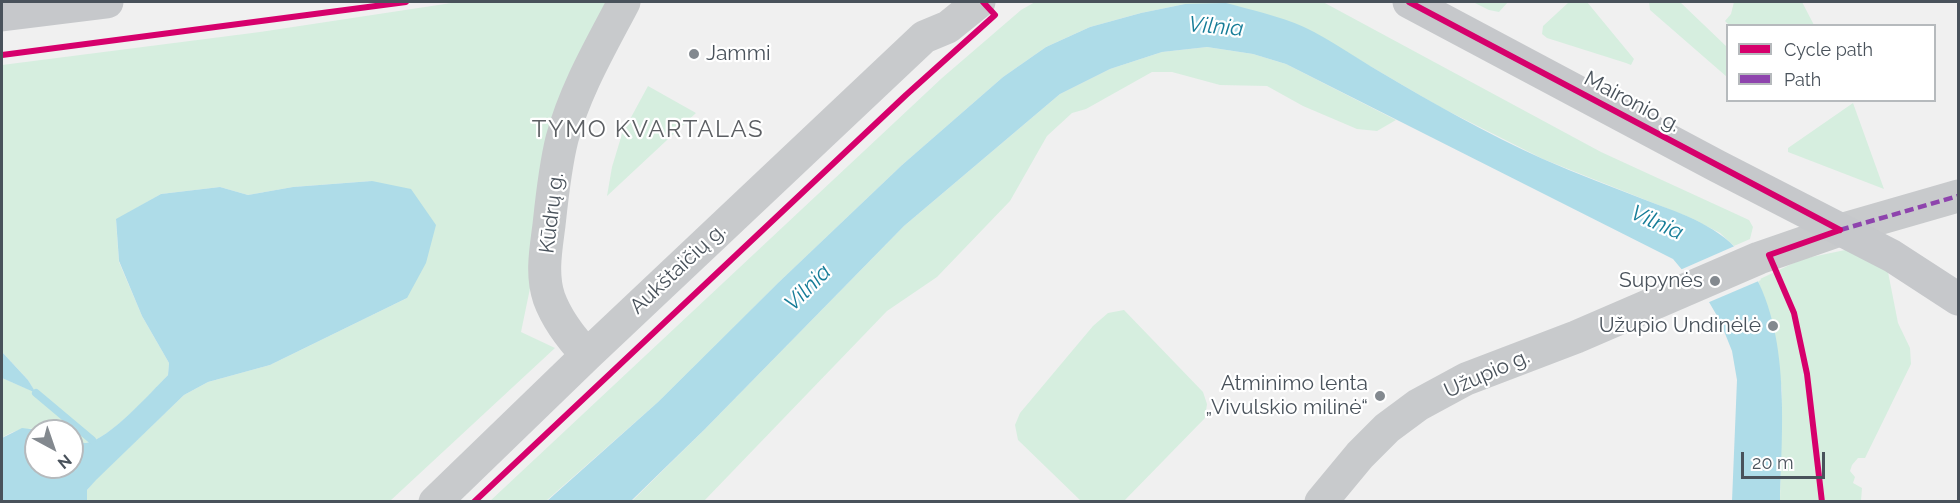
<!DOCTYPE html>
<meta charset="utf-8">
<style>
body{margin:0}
#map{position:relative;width:1960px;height:503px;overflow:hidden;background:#f0f0f0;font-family:Raleway,sans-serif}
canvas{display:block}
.frame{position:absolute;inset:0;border:3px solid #49525b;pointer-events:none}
.legend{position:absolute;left:1726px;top:24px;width:210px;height:78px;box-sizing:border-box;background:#fff;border:2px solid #b6babd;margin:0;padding:8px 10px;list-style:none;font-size:18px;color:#49525b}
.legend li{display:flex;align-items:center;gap:12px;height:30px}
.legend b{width:30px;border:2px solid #b6babd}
.north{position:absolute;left:24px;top:419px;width:60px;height:60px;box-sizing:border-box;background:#fff;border:2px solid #b6babd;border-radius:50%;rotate:140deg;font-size:16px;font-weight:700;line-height:24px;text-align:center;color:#49525b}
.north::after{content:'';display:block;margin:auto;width:21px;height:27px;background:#83898f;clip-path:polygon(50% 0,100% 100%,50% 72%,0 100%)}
.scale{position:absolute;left:1741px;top:452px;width:84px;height:27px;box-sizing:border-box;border:3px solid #49525b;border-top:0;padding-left:8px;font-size:18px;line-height:21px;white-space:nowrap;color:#49525b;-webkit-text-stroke:4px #fff;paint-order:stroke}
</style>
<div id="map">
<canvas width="1960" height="503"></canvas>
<div class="frame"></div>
<ul class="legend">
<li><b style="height:8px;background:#d6006c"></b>Cycle path</li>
<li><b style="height:8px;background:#8e44ad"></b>Path</li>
</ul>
<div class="north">N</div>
<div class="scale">20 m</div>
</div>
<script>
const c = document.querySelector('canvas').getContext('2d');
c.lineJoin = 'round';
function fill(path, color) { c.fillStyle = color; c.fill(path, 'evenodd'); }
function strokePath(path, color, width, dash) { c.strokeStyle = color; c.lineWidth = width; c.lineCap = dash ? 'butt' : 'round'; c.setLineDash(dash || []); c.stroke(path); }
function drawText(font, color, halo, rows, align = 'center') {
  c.font = font + ' Raleway,sans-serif'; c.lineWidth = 4.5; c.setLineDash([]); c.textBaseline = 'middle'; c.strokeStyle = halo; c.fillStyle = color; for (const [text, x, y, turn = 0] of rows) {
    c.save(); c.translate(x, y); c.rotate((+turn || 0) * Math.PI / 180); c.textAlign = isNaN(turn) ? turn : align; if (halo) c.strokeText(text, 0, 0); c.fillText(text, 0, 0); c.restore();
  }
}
const green = new Path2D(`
 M458,2h156l-79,262 -14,68 34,16 -165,153h-303v-11l8,-10 89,-85 24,-13 62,-17 137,-67 -35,-117 -79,6 -45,8 -28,-8 -59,7 -45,26 3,42 23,54 27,47 -1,12c-17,18 -58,64 -82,68 -4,0 -10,-1 -14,-2v-10c-25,0 -49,-8 -70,7v-60l33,14 -7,-12 -26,-28v-287l258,-33z
 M1035,2h288l278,150 148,68 4,7 -3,12 -16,7 -14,-13 -29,-15 -148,-59 -103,-52 -135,-79 -120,-24 -44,9 -51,14 -44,20 -43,30 -101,88 -123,117 -121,120 -112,99 -57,1 453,-424 79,-68z
 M1473,2h35l-9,10 -10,-2z
 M1569,2h18l47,57 -3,6 -5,-2 -79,-25 -5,-4 1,-8z
 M1649,2h31l47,45v30l-77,-67z
 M1734,2h68l12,23 -76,-1 -9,1 -4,-4 6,-7z
 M1207,47l46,7 33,10 110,56 -19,11 -20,-2 -54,-23 -36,-20 -47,-1 -48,-13h-20l-66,37 -14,4 -25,23 -37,65 -73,76 -50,34 -183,190 -73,1 74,-73 199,-203 156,-132 50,-25 52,-17z
 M648,86l48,27 -89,83 5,-29 10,-33z
 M1853,103l31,86 -96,-37v-4z
 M1850,249l38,23 10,51 12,25 1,16 -46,94h-7l-6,7 -2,6 5,6 -2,6 9,5 -1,13h-81l2,-110 -9,-65 -15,-46 44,-21z
 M1124,310l79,82 4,12 -2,14 -81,83h-43l-63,-61 -3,-15 5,-12 73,-87 15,-13z`);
const water = new Path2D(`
 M1226,3c26,7 53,13 78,24 27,13 52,31 78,46 52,31 106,61 161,86 34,15 70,28 105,42 35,13 74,26 96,57 48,66 38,167 36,243h-48l5,-121 -5,-29 -12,-30 -11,-19 -36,-43 -387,-195 -33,-10 -46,-7 -45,5 -52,17 -50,25 -156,132 -199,203 -74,72 -85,1 112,-100 121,-120 123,-117 101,-88 43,-30 44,-20 51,-14 44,-9z
 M372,181l39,8 25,36 -10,38 -19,35 -137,67 -62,17 -24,13 -88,85 -9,10v11h-85v-63l20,-10 24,3h-10v36h36v-26c4,1 10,2 14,2 24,-4 64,-50 82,-68l1,-12 -27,-47 -23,-55 -3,-42 45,-25 59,-7 28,8 45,-8z
 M2,352l26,28 8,13 -34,-15z`);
const pier = new Path2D(`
 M1737,245l24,35 -54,23 -27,-33z`);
const stream = new Path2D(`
 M36,393l56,47`);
const minor = new Path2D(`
 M587,355c-16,-17 -30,-35 -38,-57 -8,-24 -3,-49 0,-73 3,-28 6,-58 13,-86 13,-49 39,-93 62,-137
 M435,502l152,-147 337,-318 24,-10 31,-25
 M1321,502l39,-47 27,-27 31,-23 48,-26 110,-42 183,-79 81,-28 118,-34`);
const major = new Path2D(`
 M1409,2l308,164 175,90 66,43
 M2,15l105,-13`);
const quiet = new Path2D(`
 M1840,230l118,-34`);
const cycleway = new Path2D(`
 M1409,2l431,228
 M2,55l404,-53
 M474,502l432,-407 89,-80 -12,-13
 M1822,502l-15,-128 -13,-61 -25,-58 71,-25`);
const markers = [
 [694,54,6,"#83898f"],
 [1715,281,6,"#83898f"],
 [1773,326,6,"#83898f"],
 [1380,396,6,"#83898f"]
];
const poiNames = [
 ["Jammi",706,54,"left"],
 ["Supynės",1703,281],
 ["Užupio Undinėlė",1761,326],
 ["Atminimo lenta",1368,384],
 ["„Vivulskio milinė“",1368,408]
];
const streetNames = [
 ["Maironio g.",1632,102,28],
 ["Kūdrų g.",552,213,-83],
 ["Aukštaičių g.",678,269,-43],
 ["Užupio g.",1487,374,-24]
];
const waterNames = [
 ["Vilnia",1216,27,5],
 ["Vilnia",1657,223,24],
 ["Vilnia",808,288,-45]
];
const quarterNames = [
 ["TYMO KVARTALAS",648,130]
];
fill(green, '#d6eedf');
fill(water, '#aedce8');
fill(pier, '#f0f0f0');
strokePath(stream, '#aedce8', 8);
strokePath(minor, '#c8cacc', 33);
strokePath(major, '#c6c8cb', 33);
strokePath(quiet, '#8e44ad', 4.5, [9, 4.5]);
strokePath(cycleway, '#d6006c', 6);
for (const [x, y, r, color] of markers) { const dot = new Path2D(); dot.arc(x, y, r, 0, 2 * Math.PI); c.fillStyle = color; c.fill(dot); strokePath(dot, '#fff', 2); }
drawText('21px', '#49525b', '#fff', poiNames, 'right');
drawText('21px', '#49525b', '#fff', streetNames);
drawText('italic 22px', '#177d98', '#fff', waterNames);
c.letterSpacing = '1.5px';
drawText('24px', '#5c5f63', '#fff', quarterNames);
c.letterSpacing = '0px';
</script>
